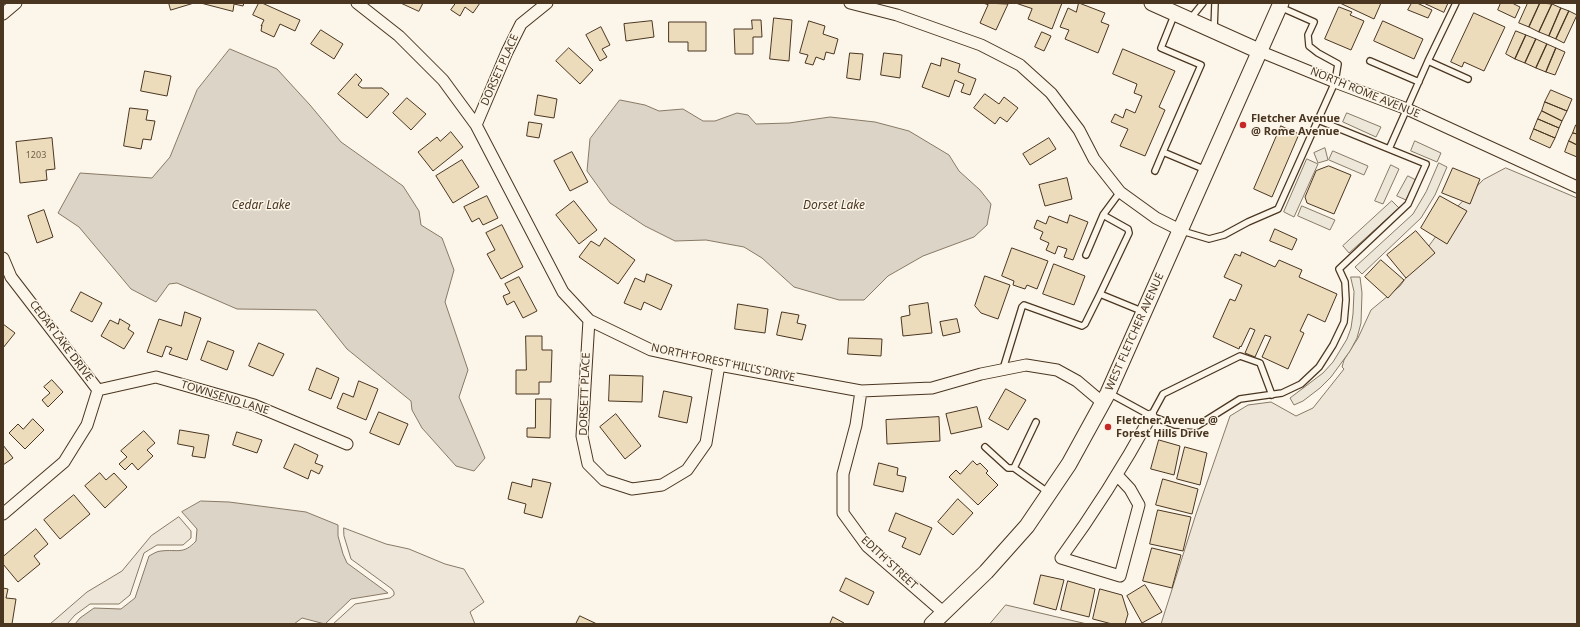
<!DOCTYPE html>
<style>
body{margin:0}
#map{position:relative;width:1580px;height:627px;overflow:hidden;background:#fbf6e9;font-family:"Noto Sans",sans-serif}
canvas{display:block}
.frame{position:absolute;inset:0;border:4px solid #4a3520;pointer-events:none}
</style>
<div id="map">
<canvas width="1580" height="627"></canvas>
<div class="frame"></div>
</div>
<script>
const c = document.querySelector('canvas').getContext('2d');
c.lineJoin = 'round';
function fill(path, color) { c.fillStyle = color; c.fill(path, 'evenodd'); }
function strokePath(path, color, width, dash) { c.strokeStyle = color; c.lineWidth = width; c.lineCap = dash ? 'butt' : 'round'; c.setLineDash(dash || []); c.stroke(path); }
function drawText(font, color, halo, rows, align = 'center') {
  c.font = font + ' "Noto Sans",sans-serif'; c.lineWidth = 3; c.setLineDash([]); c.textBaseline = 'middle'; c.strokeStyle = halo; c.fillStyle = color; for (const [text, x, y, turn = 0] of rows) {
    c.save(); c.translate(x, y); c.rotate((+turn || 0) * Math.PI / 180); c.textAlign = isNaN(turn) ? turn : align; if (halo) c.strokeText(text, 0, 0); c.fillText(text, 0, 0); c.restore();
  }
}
const green = new Path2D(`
 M1506,168l71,30v426h-416l35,-110 34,-98 18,-11 23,-3 25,14 17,-8 31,-39 -2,-2 2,-7 14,-22 13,-28 29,-24 57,-79 26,-27z
 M179,517l12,14v7l-8,7h-26l-13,8 -14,42 -11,9h-29l-15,11 -8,9h-17l37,-32 35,-21 29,-35z
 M344,528l42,16 23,5 36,15 19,5 20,33 -14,10 5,12h-142l22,-20 35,-6 4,-3v-3l-2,-3 -41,-30 -7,-23z
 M1006,605l81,19h-97z`);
const parking = new Path2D(`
 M1347,113l34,14 -5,10 -33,-15z
 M1415,141l26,12 -4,9 -26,-11z
 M1325,148l3,12 -10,3 -4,-10z
 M1333,151l35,15 -4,9 -35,-15z
 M1307,159l11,5 -24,53 -10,-5z
 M1439,163l8,4 -12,28 -14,23 -59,56 -7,-7 58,-53 13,-22z
 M1391,165l8,4 -16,35 -8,-3z
 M1408,176l8,4 -10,20 -9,-4z
 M1392,201l7,7 -50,45 -6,-7z
 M1302,206l33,14 -5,10 -32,-14z
 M1351,277h9l2,16 -1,30 -4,15 -7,13 -19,26 -11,11 -17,13 -9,4 -4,-7 33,-25 10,-11 14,-23 4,-11 2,-14 1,-22z`);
const water = new Path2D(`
 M230,49l47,20 33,36 31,37 62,44 16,25 2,14 21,13 12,32 -9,32 23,68 -9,27 26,61 -11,13 -18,-5 -34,-38 -10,-18 -1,-9 -64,-52 -31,-39 -79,-1 -60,-26 -8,1 -13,18 -25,-13 -52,-62 -21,-14 22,-40 72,5 18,-21 27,-67z
 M620,100l25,5 14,6 24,-2 20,12h12l22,-8 11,2 8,9 33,-1 41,-6 45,5 34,9 40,24 10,16 21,19 11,14 -4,21 -13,12 -51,19 -35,20 -24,24h-25l-45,-13 -32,-29 -18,-11 -38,-7 -31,1 -30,-15 -35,-23 -23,-32 3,-32z
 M201,501l28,1 77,10 32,13v11l5,18 4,9 41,30 -37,6 -26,25 -23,-6 -8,6h-219l5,-6 14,-10 27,1 14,-11 14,-42c4,-2 8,-5 12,-5 17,-2 22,4 35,-10l1,-12 -15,-17z`);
const building = new Path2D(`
 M169,3h25l-23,7z
 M201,3h43l-1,3 -9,-2 -1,7z
 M259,3h3l38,17 -5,11 -15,-7 -6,13 -13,-6 1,-6 -1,1 3,-6 -11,-5z
 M401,3h22l-4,8z
 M456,3h24l-7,10 -8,-6 -5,9 -9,-6z
 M983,3l25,1 -12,26 -16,-7 8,-18z
 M1016,3h46l-10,26 -24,-10 4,-10z
 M1079,3l26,10 -4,9 8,3 -11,28 -33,-14 4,-9 -9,-3 8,-19 8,4z
 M1343,3h38l-7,16 -32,-15z
 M1412,3h5l15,7 -4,8 -20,-8z
 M1424,3h24l-4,9z
 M1501,3h11l8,4 -5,11 -17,-8z
 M1528,3h12l-11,24 -10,-4z
 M1540,3l12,1 -13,28 -10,-5z
 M1552,4l9,4 -12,28 -10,-4z
 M1339,7l13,5 -2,3 14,6 -13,29 -26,-11z
 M1561,8l8,3 -13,28 -7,-3z
 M1569,11l8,4 -13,28 -8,-4z
 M1474,13l31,14 -21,44 -20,-9 -2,5 -11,-5z
 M774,18l18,2 -3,41 -19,-2z
 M752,20h9l1,17h-9v17h-18l-1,-25h18z
 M652,21l2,16 -28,4 -2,-17z
 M809,21l16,5 -2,8 15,5 -4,15 -8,-2 -2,8 -8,-3 -3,8 -8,-2 3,-8 -8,-2z
 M1383,21l40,18 -9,20 -40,-18z
 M669,22h37v29h-18v-9h-19z
 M601,27l9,18 -8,4 5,8 -7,4 -14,-26z
 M321,30l22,14 -9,15 -23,-15z
 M1516,31l10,4 -11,24 -9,-5z
 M1042,32l9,4 -7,15 -9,-4z
 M1526,35l10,4 -11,24 -10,-4z
 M1536,39l11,5 -11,24 -11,-5z
 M1547,44l9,4 -10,24 -10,-4z
 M569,48l24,22 -13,14 -24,-23z
 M1556,48l9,4 -10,23 -9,-3z
 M1123,49l52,22 -16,36 6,3 -20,46 -25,-10 8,-17 -17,-7 4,-8 8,4 3,-9 9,4 7,-17 -8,-3 3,-9 -24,-10z
 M850,53l13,1 -3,26 -13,-2z
 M884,53l18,2 -2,23 -19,-3z
 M942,58l18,6 -2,8 18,7 -6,16 -9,-3 3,-8 -9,-4 -6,17 -27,-10 9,-24 9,3z
 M145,71l26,5 -4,20 -26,-5z
 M356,74l6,6 -4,5 4,3h20l7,6 -22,24 -29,-24z
 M1551,90l21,9 -5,12 -22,-9z
 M985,94l14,10 5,-7 14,11 -11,14 -7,-5 -5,7 -21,-16z
 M538,95l19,4 -3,19 -19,-3z
 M407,98l19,16 -15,16 -18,-17z
 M1545,102l22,9 -5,10 -20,-10z
 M130,108l18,2 -2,10 9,1 -4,19 -8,-1 -2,10 -17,-3z
 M1542,111l20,10 -3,7 -21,-9z
 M1538,119l21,9 -4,10 -21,-9z
 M529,122l13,2 -3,14 -12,-2z
 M1576,125h1v9l-4,-1z
 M1281,126l18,8 -27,63 -18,-8z
 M1534,129l21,9 -5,10 -20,-9z
 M451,132l12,15 -30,24 -15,-19 19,-15 3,4z
 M1573,133l4,1v11l-8,-4z
 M52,138l3,31 -9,1 1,10 -27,3 -4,-41z
 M1049,138l7,11 -26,16 -7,-11z
 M1569,141l8,4v12l-12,-5z
 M572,152l16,30 -18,9 -16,-30z
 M462,160l17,27 -26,16 -17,-27z
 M1329,166l22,9 -17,39 -27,-11 -2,-6 11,-26z
 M1453,168l27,11 -10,25 -28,-11z
 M1067,178l5,21 -27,7 -6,-21z
 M487,196l11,22 -15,7 -4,-7 -7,4 -8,-15z
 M1440,196l27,15 -20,33 -26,-16z
 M574,201l23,29 -18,14 -23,-29z
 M44,210l9,27 -16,6 -9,-27z
 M1070,215l18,7 -15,38 -9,-3 3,-8 -9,-3 -3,8 -9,-4 3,-7 -9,-4 3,-7 -9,-4 3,-8 9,4 3,-8 18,7z
 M502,225l21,42 -22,12 -14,-25 8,-4 -9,-17z
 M1275,229l22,10 -5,11 -22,-9z
 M1416,231l19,22 -29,25 -19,-23z
 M605,238l30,22 -17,24 -39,-27 12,-16 8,5z
 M1012,248l36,13 -11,28 -10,-4 -2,4 -12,-4 1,-4 -12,-5z
 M1242,252l33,15 4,-7 23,10 -3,7 38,17 -12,28 -17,-8 -8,17 4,2 -16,36 -26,-12 9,-20 -6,-2 -10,22 -10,-4 10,-23 -5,-2 -9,19 -1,-1 -1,3 -26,-12 17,-38 5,2 7,-16 -18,-8 11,-23 5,2z
 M1381,260l23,20 -16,18 -23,-21z
 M1054,264l31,12 -11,29 -31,-11z
 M647,274l25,11 -11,25 -17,-8 -3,8 -17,-7 11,-25 9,4z
 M985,276l25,9 -12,34 -17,-6 -6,-7z
 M519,277l18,34 -14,7 -9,-17 -7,4 -4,-9 7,-3 -5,-9z
 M81,292l21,11 -10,19 -21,-11z
 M928,303l4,30 -29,3 -2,-19 9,-2 -1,-9z
 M738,304l30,5 -3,24 -30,-4z
 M185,312l16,6 -14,42 -18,-6 3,-6 -6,-2 -4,11 -15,-5 12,-33 22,7z
 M782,312l17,3 -2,8 9,2 -4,15 -25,-5z
 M120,319l10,6 -2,4 6,4 -10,16 -23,-13 9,-16 8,4z
 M957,319l3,13 -17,4 -3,-14z
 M3,324l12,9 -12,15z
 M526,336h16v14h10l-1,32h-12v12h-23v-24h10z
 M849,338l33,1 -1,17 -33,-2z
 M208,341l26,10 -7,19 -26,-10z
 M259,343l25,11 -11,22 -24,-10z
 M317,368l22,10 -8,21 -22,-9z
 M610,375l33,1 -1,26 -33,-1z
 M52,380l11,12 -15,15 -6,-7 8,-7 -6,-6z
 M359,381l19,8 -12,31 -29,-12 6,-15 10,4z
 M1006,389l20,11 -18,30 -19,-11z
 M664,391l28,6 -5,26 -28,-6z
 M536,399h15l-1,39 -23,-1v-9h8z
 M977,407l5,20 -31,7 -5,-20z
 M379,412l29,12 -9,21 -29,-12z
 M616,414l25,32 -16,13 -25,-32z
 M939,417l1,24 -53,3 -1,-24z
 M33,419l11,11 -19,19 -16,-16 9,-9 5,5z
 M180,430l29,5 -4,23 -13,-2 2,-9 -16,-3z
 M144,431l11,12 -8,7 6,6 -15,14 -6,-7 -7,7 -6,-6 8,-7 -6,-6z
 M237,432l25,8 -5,13 -24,-8z
 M1159,440l21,6 -6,29 -23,-6z
 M295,444l23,11 -3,8 8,3 -4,8 -8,-4 -3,9 -24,-11z
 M3,445l10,13 -10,7z
 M1185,447l22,6 -7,32 -23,-6z
 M973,461l4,4 3,-2 8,8 -2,2 12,12 -20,20 -29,-28 7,-7 4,4z
 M879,463l19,5 -1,7 9,2 -3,15 -29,-7z
 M100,473l6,7 8,-7 13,14 -22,21 -20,-22z
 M533,479l18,4 -9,35 -18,-5 2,-9 -18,-5 4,-17 19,5z
 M1163,479l35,10 -6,25 -36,-9z
 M74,495l16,19 -30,25 -16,-19z
 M958,499l15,14 -20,22 -15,-13z
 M1158,510l33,7 -8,34 -33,-7z
 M896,513l36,15 -12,27 -18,-8 4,-9 -17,-7z
 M36,529l12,15 -14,12 6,8 -22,18 -15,-18v-7z
 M1152,548l29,7 -9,33 -29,-7z
 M1041,575l23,5 -8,30 -22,-6z
 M846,578l28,14 -6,13 -28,-14z
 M1068,581l27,8 -6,28 -28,-7z
 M1145,585l17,27 -20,11 -15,-27z
 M3,588l5,1 -2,9 10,1 -4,25h-9z
 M1100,589l22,6 6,19 -3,10h-13l-19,-5z
 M580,616l17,8h-21z
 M833,617l11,6v1h-14z`);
const lane = new Path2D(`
 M1175,13l-14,35 40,17 -38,87 43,18
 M1191,18l12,-15
 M1214,30l1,-27
 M1370,61l49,21
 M1428,61l28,-58
 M1318,120l71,29
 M1155,171l8,-19
 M1182,231l27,8 15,-4 24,-13 30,-13 57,-127 3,-18 -20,-11 -9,-7 -1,-11 6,-13 -34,-15
 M1086,255l17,-40 17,-23
 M1100,294l29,-61 -1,-4 -25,-14
 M1003,369l19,-62 2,-2 58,21 3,-2 15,-30 44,18
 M1109,393l42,23 24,9 22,1 43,-27 42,-6 19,-9 18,-17 14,-22 11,-23 2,-22 -1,-18 -6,-13 69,-65 18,-40 -37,-15 39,-88 40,18
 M1151,416l12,-22 77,-38 20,7 12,32
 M1036,422l-22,46 35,25
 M985,447l23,21h6`);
const street = new Path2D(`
 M357,3l42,33 44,44 33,45 87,167 26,28 62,30 68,15 142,26 71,-3 49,-14 45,-9 31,5 20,11 26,22
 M850,3l47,12 84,30 39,20 31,28 28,37 15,29 26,33 36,26 24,12
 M3,14l13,-11
 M1259,51l76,31 72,27 170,78
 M476,125l31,-73 14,-28 26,-21
 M3,258l8,19 87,113 -11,35 -23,37 -61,52
 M589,320l-7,116 6,28 16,16 28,9 30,-4 25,-15 19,-27 13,-78
 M98,390l58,-13 98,28 93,39
 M861,391l-5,34 -13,49v39l24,33 76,66
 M1117,475l13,14 9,16 -19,71 -59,-18c33,-45 63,-93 90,-142`);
const secondary = new Path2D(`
 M1152,3l107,48
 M932,624l54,-52 41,-46 42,-62 39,-71 173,-390`);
const markers = [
 [1243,125,4,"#c62828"],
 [1108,427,4,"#c62828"]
];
const numberNames = [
 ["1203",36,155]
];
const streetNames = [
 ["DORSET PLACE",500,70,-66],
 ["NORTH ROME AVENUE",1365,93,22],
 ["WEST FLETCHER AVENUE",1135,332,-66],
 ["CEDAR LAKE DRIVE",61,341,53],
 ["NORTH FOREST HILLS DRIVE",723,363,12],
 ["DORSETT PLACE",585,394,-88],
 ["TOWNSEND LANE",225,398,17],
 ["EDITH STREET",889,563,43]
];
const poiNames = [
 ["Fletcher Avenue",1251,119],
 ["@ Rome Avenue",1251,132],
 ["Fletcher Avenue @",1116,421],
 ["Forest Hills Drive",1116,434]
];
const waterNames = [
 ["Cedar Lake",261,206],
 ["Dorset Lake",834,206]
];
fill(green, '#ede6d9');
strokePath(green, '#887966', 1);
fill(parking, '#ede7d9');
strokePath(parking, '#887966', 1);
fill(water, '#dcd4c6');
strokePath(water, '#887966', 1);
fill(building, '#ecdcbc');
strokePath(building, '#4a3520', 1);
strokePath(lane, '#4a3520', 8);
strokePath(street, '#4a3520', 13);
strokePath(secondary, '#4a3520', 17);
strokePath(lane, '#fbf6e9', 5.5);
strokePath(street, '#fbf6e9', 11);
strokePath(secondary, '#fbf6e9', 15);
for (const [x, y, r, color] of markers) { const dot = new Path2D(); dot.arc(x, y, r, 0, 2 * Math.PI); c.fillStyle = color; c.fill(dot); strokePath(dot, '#fbf6e9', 1.5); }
drawText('9px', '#725f47', null, numberNames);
drawText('11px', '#4a3520', '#fbf6e9', streetNames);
drawText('bold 11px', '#4a3520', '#fbf6e9', poiNames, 'left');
drawText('italic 12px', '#4a3520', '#fbf6e9', waterNames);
</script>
